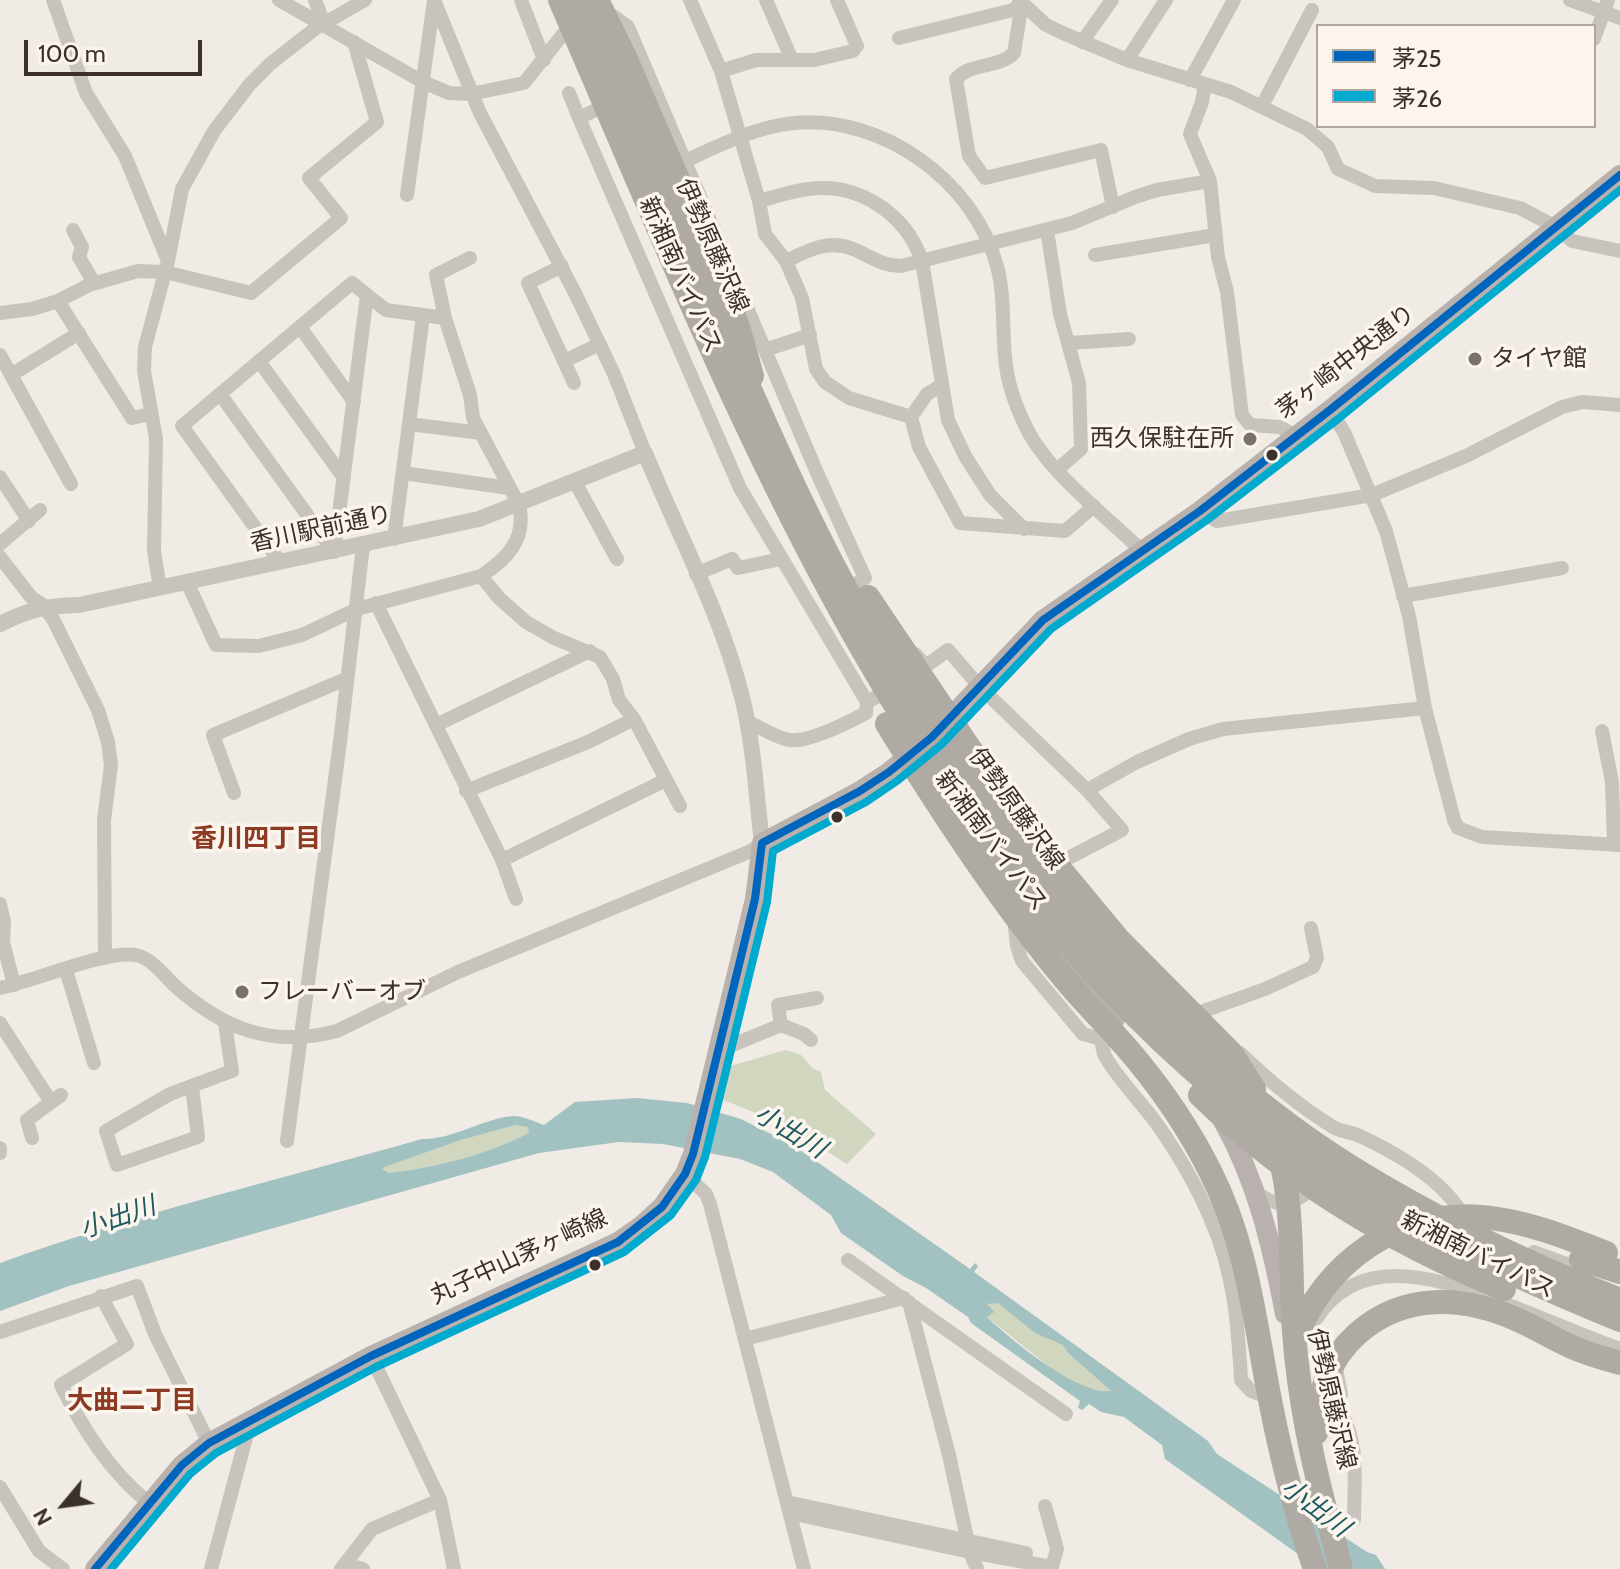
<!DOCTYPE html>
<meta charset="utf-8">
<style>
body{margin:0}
#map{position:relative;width:1620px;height:1569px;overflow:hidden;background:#f0ebe5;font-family:Cabin,"Noto Sans JP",sans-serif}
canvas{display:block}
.legend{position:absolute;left:1316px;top:24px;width:280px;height:104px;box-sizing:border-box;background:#fbf5ee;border:2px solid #aea6a0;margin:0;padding:10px 14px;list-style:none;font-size:24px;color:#3b302b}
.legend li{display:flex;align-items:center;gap:16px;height:40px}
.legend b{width:40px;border:2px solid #aea6a0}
.north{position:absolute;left:24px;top:1465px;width:80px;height:80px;-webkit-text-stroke:6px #fbf5ee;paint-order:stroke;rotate:241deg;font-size:22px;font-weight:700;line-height:32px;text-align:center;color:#3b302b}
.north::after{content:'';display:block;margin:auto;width:28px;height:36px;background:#3b302b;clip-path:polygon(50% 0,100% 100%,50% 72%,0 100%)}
.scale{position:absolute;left:24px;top:40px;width:178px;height:36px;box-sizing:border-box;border:4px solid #3b302b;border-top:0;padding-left:10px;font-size:24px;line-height:28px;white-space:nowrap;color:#3b302b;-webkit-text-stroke:6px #fbf5ee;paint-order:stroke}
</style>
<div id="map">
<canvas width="1620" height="1569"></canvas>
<ul class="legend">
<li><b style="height:10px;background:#0065bd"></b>茅25</li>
<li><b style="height:10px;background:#00a9ce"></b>茅26</li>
</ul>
<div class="north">N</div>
<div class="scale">100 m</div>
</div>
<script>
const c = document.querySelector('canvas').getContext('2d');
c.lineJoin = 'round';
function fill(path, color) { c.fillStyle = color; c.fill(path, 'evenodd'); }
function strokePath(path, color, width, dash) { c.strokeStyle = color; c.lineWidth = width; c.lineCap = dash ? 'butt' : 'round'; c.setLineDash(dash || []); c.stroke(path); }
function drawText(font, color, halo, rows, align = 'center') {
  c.font = font + ' Cabin,"Noto Sans JP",sans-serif'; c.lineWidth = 7; c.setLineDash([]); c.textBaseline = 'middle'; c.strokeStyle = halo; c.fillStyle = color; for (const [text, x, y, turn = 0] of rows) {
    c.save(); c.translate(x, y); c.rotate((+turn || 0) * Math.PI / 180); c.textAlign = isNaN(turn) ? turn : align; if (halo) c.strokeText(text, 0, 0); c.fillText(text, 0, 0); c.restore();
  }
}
const green = new Path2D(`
 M785,1050l16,5 12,14 8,3 4,18 51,44 -29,30 -62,-39 -66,-27 8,-31z
 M516,1125l11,1 3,7c-44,22 -93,34 -141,40l-7,-5 79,-28z
 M998,1302l65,43 5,8 43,38 -1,2 -25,-6 -32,-17 -66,-53 -1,-13z`);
const water = new Path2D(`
 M637,1098l50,5 54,16 52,26 177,124 5,-6 3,3 -4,6 234,169 9,13 150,98 9,3 9,14h-66l-154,-110 -3,-14 -38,-28 -23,-5 -12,-8 -7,6 -4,-2 2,-7 -109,-78 -3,-6 -42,-29 -23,-12 -62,-43 -10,-18 -58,-43 -33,-13 -77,-15 -44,-2 -80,11 -470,133 -69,25v-48c138,-50 281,-84 422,-124 31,1 61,-21 92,-23 9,0 21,6 30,9l31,-23zM516,1125l12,2 1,6c-43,22 -92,34 -140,40l-7,-5 79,-28zM998,1303l37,30 28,12 5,8 43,38c-33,4 -99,-50 -124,-74l7,-5 -7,-8z`);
const minor = new Path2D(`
 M53,0l33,93 39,63 43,105
 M279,0l144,82 26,11 22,1 53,-11 48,-60
 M315,0l9,24
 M434,0l46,113 95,180 39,81 31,79
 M521,0l23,60
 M690,0l31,71 38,130 6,33 21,27 16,37 14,71 9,13 24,16 62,19 8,30 41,76 105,8 29,-25
 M766,0l26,60
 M1019,0l27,25 19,9 62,26 104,32 76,37 21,18 10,22 37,17 59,2 86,20 36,19 16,14 48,10
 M1570,0l50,18
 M1022,3l-8,50c-16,16 -43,9 -58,26l13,77 16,22 116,-28 12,57
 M613,16l15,11 190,448 47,103 -21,14
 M899,38l114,-28 9,-7
 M1594,39l14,-39
 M1082,42l30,-42
 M1127,60l39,-60
 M721,71l35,-11h58l39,-9 4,-5 -20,-46
 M1190,80l44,-80
 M1205,84l-3,18 -12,32 20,47 8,76 9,35 15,123 8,10 30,2 15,9
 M569,93l10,25
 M612,102l-33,16 161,370 127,214
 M1262,106l50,-96
 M685,161c35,-16 70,-34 109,-38 89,-8 180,58 203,143 8,30 5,61 8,91 2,25 10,48 21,70 20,43 81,90 116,124
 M407,195l27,-195
 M759,201c16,-4 32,-10 49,-12 51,-7 98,25 114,72l26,159 17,36 25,39 34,34
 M73,230l9,17 -3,10 15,26
 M1047,230l13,84 19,69 2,66 -23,20
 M1095,255l120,-20
 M786,261c22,-11 43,-22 67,-12 17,7 29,17 48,17l171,-43 63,-26 22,-7 53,-9
 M562,266l-34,17 36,78 36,-17
 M367,295l19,15 59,8 25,77 3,23 46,87c8,34 -12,54 -38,71l18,22 27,24 28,16 46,19 13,22 6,21 15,19 46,87
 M58,301l74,117 18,-4
 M0,313l32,-4 26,-8 31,-16 49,-14 27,1 86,21 90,-75 -32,-40 68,-56 -23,-80
 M445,318l-9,-43 34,-17
 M300,327l54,75
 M1069,343l60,-4
 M765,350l45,-15
 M0,355l71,129
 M259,361l85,117
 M564,361l10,22
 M11,375l68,-42
 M220,394l114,158 33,-257 -15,-12 -170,143 98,136
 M1330,410l14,22 42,99 23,85 16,92 29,112 4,8 24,9 138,8
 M911,417l16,-23 15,-9
 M409,424l72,9
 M403,473l106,15
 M0,477l29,44
 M575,482l42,77
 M1200,511l17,10 155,-26 94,-39 96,-49 20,-5 38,3
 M394,539l29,-223
 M0,544l40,-34
 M0,557l31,40 13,9 10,15 44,89 10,32 3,23 -7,55 1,138
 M696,574l36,-15 6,9 43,-9
 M187,582l29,63 43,1 43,-11 55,-26 124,-33
 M160,588l-6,-37 2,-112 -12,-68 1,-24 23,-86 14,-72 32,-58 36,-47 20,-20 46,-36 49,-28
 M1403,596l159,-28
 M376,603l126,257 14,39
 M915,654l11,12 22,-16 32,37 107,103 35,40 -65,34
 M748,722c12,5 28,16 41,18 19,3 60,-18 77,-27l1,-11 22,-12
 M436,725l154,-74
 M1602,731l10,51 2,63
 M1087,790l50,-28 52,-23 34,-10 202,-21
 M466,791l122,-49 46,-23
 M234,793l-21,-58 133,-56
 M502,860l164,-80
 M0,904l4,18 -1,20 11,43
 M1015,927l2,19 5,15 61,73 18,5
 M66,970l28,93
 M0,988c35,-7 105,-38 136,-33 15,3 28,20 38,30 49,44 97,63 163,46l121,-59 293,-121 11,-8
 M1198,1013l67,-24 48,-22 4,-9 -6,-30
 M1103,1021c-1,11 -3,24 2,35 12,22 37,47 52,68 21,30 40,62 54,96 23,52 27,105 30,160l10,11 8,3
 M0,1023l51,79
 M781,1025l-3,-20 39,-7
 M718,1051l63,-26 23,9 7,6
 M1240,1053c28,27 59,53 93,74 8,5 20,5 29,10 38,18 87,46 104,85
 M192,1086l6,51 -81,28 -11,-34 64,-37 62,-23 -7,-48
 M32,1138l-5,-18 34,-25
 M287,1141l53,-399 23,-196
 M0,1148v5
 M685,1174l21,20 4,10 94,365
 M1256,1192c24,19 41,13 60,-9
 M1534,1252l55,20
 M848,1260l218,154
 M101,1296l26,48 -66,41c22,44 49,87 88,118
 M909,1302l40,153 21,97 7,17
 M1316,1319c46,-72 133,-37 195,-13 37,14 72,30 109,43
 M0,1332l137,-46 18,48 54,109
 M745,1339l159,-41
 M371,1356l69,144 14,69
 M1335,1404c26,33 19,76 19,116
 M1326,1407l9,-3 6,-10 -6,-30
 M0,1487l39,64 24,18
 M787,1502l239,51
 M790,1513l180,39 82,15 5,-18 -12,-43
 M345,1564l18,5
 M211,1569l40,-150
 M341,1569l31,-40 68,-29`);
const tertiary = new Path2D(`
 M0,624c30,-15 46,-18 79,-19l400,-86 166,-66c33,81 76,160 97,244 12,48 14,97 20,146`);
const primary = new Path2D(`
 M1039,921l76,98
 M1223,1121c34,60 49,125 62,193
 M95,1569l87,-104 27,-22 162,-87 247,-114 23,-16 21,-19 23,-33 8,-20 62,-255 7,-56 98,-52 29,-19 43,-35 111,-117 157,-109 130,-101 290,-235`);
const motorway = new Path2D(`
 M721,279l18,51 13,46
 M1333,1538l8,31`);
const motorwayBridge = new Path2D(`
 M560,0c174,399 332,832 684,1113 114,91 241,152 376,207
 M580,0c45,103 90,206 135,309 39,90 78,180 124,267 121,224 293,452 510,590 87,54 176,97 271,134
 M597,0l28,57 96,222
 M868,597l100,149 63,88 87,105 113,114 23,36
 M887,724c55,89 114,179 181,259 22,26 47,50 69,77 28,34 53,71 73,111 38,74 45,154 61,234 11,56 25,110 44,164
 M1200,1095c90,87 188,146 304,194
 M1272,1130c24,64 17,135 22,202 5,70 20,139 39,206
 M1581,1259l39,13
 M1296,1340c26,-77 104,-131 186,-123 44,4 84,20 124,36
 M1316,1433c1,-38 13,-74 41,-99 47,-42 107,-38 161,-14 21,9 40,22 61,30 13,5 27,9 41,13`);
const bus1 = new Path2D(`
 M95,1569l87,-104 27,-22 162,-87 247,-114 44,-35 23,-33 8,-20 62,-255 7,-56 98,-52 29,-19 43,-35 111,-117 157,-109 130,-101 290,-235`);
const bus2 = new Path2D(`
 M111,1569l79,-95 26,-21 160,-86 248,-115 47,-37 25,-35 9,-23 62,-255 6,-51 93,-49 31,-21 44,-36 110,-116 156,-109 131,-101 282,-229`);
const markers = [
 [1475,359,8,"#7a716c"],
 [1250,439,8,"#7a716c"],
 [1272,455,7,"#3b302b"],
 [837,817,7,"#3b302b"],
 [242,992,8,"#7a716c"],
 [595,1265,7,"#3b302b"]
];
const streetNames = [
 ["伊勢原藤沢線",712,246,66],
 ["新湘南バイパス",680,275,66],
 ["茅ヶ崎中央通り",1346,362,-38],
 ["香川駅前通り",321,529,-12],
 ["伊勢原藤沢線",1016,809,54],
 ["新湘南バイパス",991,841,53],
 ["新湘南バイパス",1478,1255,26],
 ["丸子中山茅ヶ崎線",519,1257,-25],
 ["伊勢原藤沢線",1331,1399,77]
];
const poiNames = [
 ["タイヤ館",1491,359],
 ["西久保駐在所",1234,439,"right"],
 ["フレーバーオブ",258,992]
];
const neighbourhoodNames = [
 ["香川四丁目",256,839],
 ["大曲二丁目",132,1401]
];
const waterNames = [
 ["小出川",790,1132,31],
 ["小出川",118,1218,-19],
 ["小出川",1315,1508,37]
];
fill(green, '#d1d6bf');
fill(water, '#a1c2c1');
strokePath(minor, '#c9c3be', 14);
strokePath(tertiary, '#c9c3be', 16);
strokePath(primary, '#b8b1ad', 20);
strokePath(motorway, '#afaaa4', 24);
strokePath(motorwayBridge, '#afaaa4', 24);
strokePath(bus1, '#0065bd', 8);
strokePath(bus2, '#00a9ce', 8);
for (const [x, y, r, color] of markers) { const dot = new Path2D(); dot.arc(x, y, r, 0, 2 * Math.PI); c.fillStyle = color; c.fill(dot); strokePath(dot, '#fbf5ee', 3); }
drawText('24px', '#3b302b', '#fbf5ee', streetNames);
drawText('24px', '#3b302b', '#fbf5ee', poiNames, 'left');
drawText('bold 26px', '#8c3b22', '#fbf5ee', neighbourhoodNames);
drawText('italic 26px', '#1f5a5e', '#fbf5ee', waterNames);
</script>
